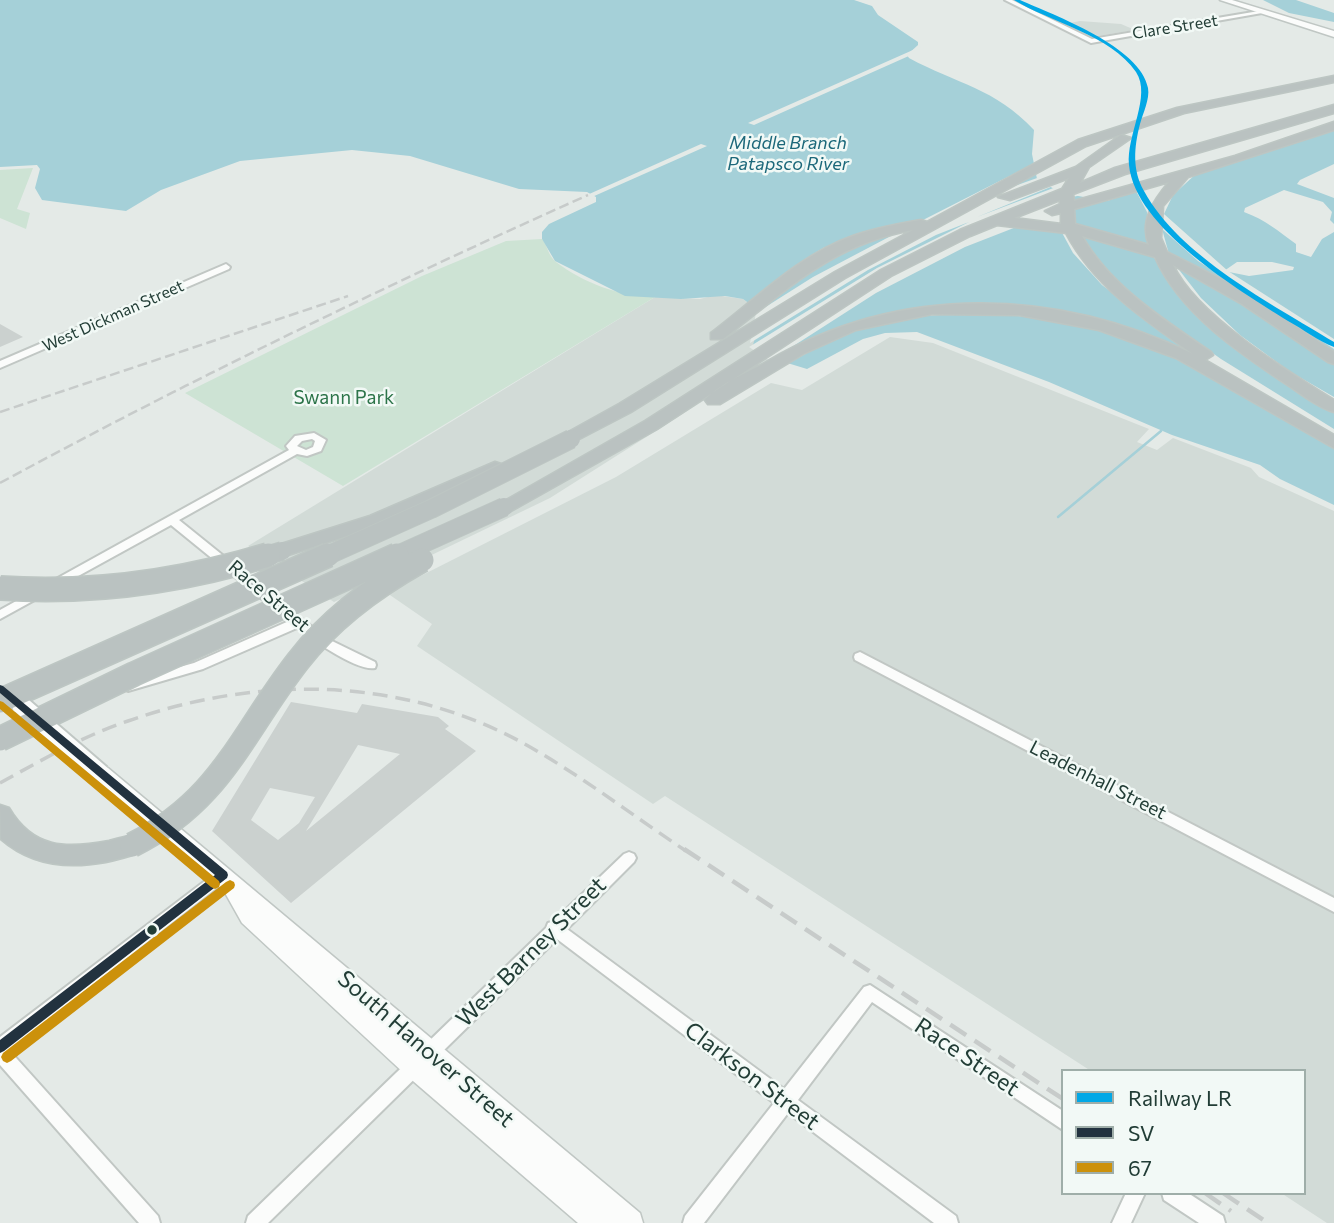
<!DOCTYPE html>
<style>
body{margin:0}
#map{position:relative;width:1334px;height:1223px;overflow:hidden;background:#e4eae7;font-family:Commissioner,sans-serif}
canvas{display:block}
.legend{position:absolute;left:1061px;top:1069px;width:245px;height:126px;box-sizing:border-box;background:#f2f9f6;border:2px solid #9faea9;margin:0;padding:9px 12px;list-style:none;font-size:21px;color:#223d36}
.legend li{display:flex;align-items:center;gap:14px;height:35px}
.legend b{width:35px;border:2px solid #9faea9}
</style>
<div id="map">
<canvas width="1334" height="1223"></canvas>
<ul class="legend">
<li><b style="height:9px;background:#02a8e6"></b>Railway LR</li>
<li><b style="height:9px;background:#22323f"></b>SV</li>
<li><b style="height:9px;background:#cc910b"></b>67</li>
</ul>
</div>
<script>
const c = document.querySelector('canvas').getContext('2d');
c.lineJoin = 'round';
function fill(path, color) { c.fillStyle = color; c.fill(path, 'evenodd'); }
function strokePath(path, color, width, dash) { c.strokeStyle = color; c.lineWidth = width; c.lineCap = dash ? 'butt' : 'round'; c.setLineDash(dash || []); c.stroke(path); }
function drawText(font, color, halo, rows, align = 'center') {
  c.font = font + ' Commissioner,sans-serif'; c.lineWidth = 5; c.setLineDash([]); c.textBaseline = 'middle'; c.strokeStyle = halo; c.fillStyle = color; for (const [text, x, y, turn = 0] of rows) {
    c.save(); c.translate(x, y); c.rotate((+turn || 0) * Math.PI / 180); c.textAlign = isNaN(turn) ? turn : align; if (halo) c.strokeText(text, 0, 0); c.fillText(text, 0, 0); c.restore();
  }
}
const built = new Path2D(`
 M1080,21l41,3 14,6 -38,6 -27,-13z
 M715,295l28,4 19,14 9,45 -221,140 -216,104 -86,-56 407,-249 45,2z
 M890,337l43,6 216,86 -12,13 20,8 16,-12 78,30 8,9 75,34v712h-7l-46,-30h23v-122h-213l-426,-275 -12,8 -236,-158 15,-22 -45,-31 229,-116 155,-94 31,7z`);
const green = new Path2D(`
 M33,168l-16,41 13,4 -4,16 -26,-11v-48z
 M542,239c6,7 6,17 14,23 27,21 66,35 99,35l-312,189 -158,-93 237,-117 84,-35z`);
const water = new Path2D(`
 M0,0h854l18,6 6,9 40,27v3l-11,10 2,3c48,26 86,30 125,72l-2,24 5,25 24,14 46,8 227,-77v40l-34,16 -3,4 37,14v26l-4,-4 2,-8 -9,-10 -39,-12 -39,18 -1,4c22,8 34,19 52,32v8l15,5 11,-18 12,-7v273l-54,-26 -20,-14 -88,-30 -123,-53 -132,-50 -32,1 -22,6 -56,30 -36,-11 -18,-13 9,-32 -19,-14 -18,-3 -44,3 -56,-3 -70,-35 -13,-22v-7l7,-8 47,-22v-5l-9,-5 -68,-3 -109,-33 -58,-6 -112,11 -79,29 -35,21 -84,-11 -7,-12 5,-19 -3,-4 -37,2zM1237,262h35l22,5 -1,3 -44,6 -25,-5z
 M1263,0h33l38,13v9l-45,-9z`);
const pier = new Path2D(`
 M922,46l-11,9 -157,70 -6,-2z
 M1334,124v5l-137,44 -24,22 -9,19 64,57 106,68v10l-136,-88 -36,-32 7,25 49,24 116,76v8l-113,-75 -48,-25 28,36 39,37 49,36 45,26v15l-65,-40 -50,-39 -40,-38 -28,-42 -72,-20 27,39 42,35 73,52 113,70v20l-158,-93 -47,-18 -71,-18 -70,-7 -70,3 -62,14 -24,9 -48,27 -11,-4 52,-28 41,-14 54,-10 52,-3 51,2 70,12 53,16 58,25 -102,-77 -29,-32 -13,-24 -36,-5 -59,23 -89,46 -106,68 -21,-14 128,-79 92,-46 -33,13 -68,35 -118,73 6,-30 57,-36 93,-49 -37,8 -33,13 -26,16 -56,47 -7,-5 58,-48 18,-11 43,-16 57,-12 114,-58 1,7 -32,20 34,-12 13,9 -76,31 79,-30 25,8 -8,2v4l19,-5 14,1 -33,11 3,19 72,19 -1,-34 -12,-23 52,-22 55,-16 -24,11 18,-4z
 M701,144l6,2 -115,51 -5,-2z`);
const stream = new Path2D(`
 M1058,517l103,-86`);
const building = new Path2D(`
 M0,324l23,13 -23,10z
 M291,702l66,11 5,-9 76,13 11,9 -4,3 31,22 -185,152 -79,-72zM358,745l42,9 -94,77zM270,788l45,9 -16,26 -21,17 -27,-20z`);
const street = new Path2D(`
 M1005,0h7l80,39 167,-28 3,2 -171,30z
 M226,264l4,3 -1,2 -229,99v-7z
 M314,433l12,7 -5,11 -14,5 -10,-2 -118,66 129,104 24,17 43,21 1,3 -1,3c-17,4 -64,-29 -78,-40l-94,41 -75,22 -5,-2 -2,-3 2,-3 71,-20 95,-42 -118,-96 -171,94v-9l289,-160 -3,-4 9,-10zM312,439l3,2 -2,6 -7,3 -9,-4 5,-5z
 M860,652l474,246v14l-479,-252 -1,-3 1,-3z
 M629,852l5,2 2,4 -2,4 -67,67 217,160 80,-102 6,-2 193,126v19l-191,-128 -74,98 158,116 2,7h-24l-146,-110 -84,110h-21l2,-7 89,-113 -217,-164 -289,284h-22l2,-7 298,-288 2,-5 6,-2 70,-67z
 M223,869l5,2 3,4 -3,4 -219,171 149,166 2,7h-21l-139,-158v-28l218,-166z
 M1126,1193h19l-14,30h-19z
 M1162,1193h26l35,23 2,7h-26l-35,-23z`);
const secondary = new Path2D(`
 M1220,0h12l102,31v6z
 M101,766l7,2 532,445 3,10h-65l-172,-148 -164,-152 -18,-32 -130,-111 -3,-6 3,-6z`);
const highway = new Path2D(`
 M1334,76v6l-150,31 -98,33 -241,132 -214,134 -71,37h-12l-3,-4 74,-41 216,-132 78,-42c-82,14 -127,61 -190,109h-12v-6c45,-34 88,-78 142,-97 22,-8 45,-12 68,-16l6,2 151,-82 99,-32z
 M1334,105v8l-209,61 -52,20 1,7 161,-45 99,-34v8l-146,47 -25,29 -2,32 6,14 68,34 99,66v12l-6,-2 -86,-58 -69,-39c23,50 114,106 161,135v12c-15,-4 -30,-16 -42,-24 -51,-34 -112,-74 -137,-131l-73,-21c28,50 82,84 129,116l2,3 -8,5 129,75v13l-158,-90 -77,-28 -80,-15 -87,-1 -76,16 -53,24 -83,50h-12l-3,-4c14,-17 45,-28 63,-39 133,-78 288,-73 425,-7 -49,-34 -99,-68 -127,-121l-69,-8 -27,11 -79,40 -234,153 -146,82 -7,2 -10,-6 151,-86 236,-151 79,-40 102,-41 7,-11 -59,22 -12,-3 78,-30 45,-32 10,3 -42,29 -9,16 35,-15zM1169,182c-15,18 -30,39 -20,63l-74,-21 -1,-15zM1060,200v4l-15,7 7,4 9,-2v11l-47,-6z
 M495,462l6,2 3,4 -3,4 -117,52 -102,33 -10,-6 3,-5 95,-30z
 M0,805l9,3c24,41 57,41 100,33 12,-3 20,-7 32,-3l4,7 -4,7c-48,17 -100,22 -140,-13z`);
const railFar2 = new Path2D(`
 M0,412l348,-116
 M0,483c192,-104 389,-199 588,-288`);
const railFar1 = new Path2D(`
 M0,783c42,-23 83,-47 128,-62 130,-46 272,-45 395,22 56,31 109,72 163,108`);
const rail = new Path2D(`
 M684,849l379,250
 M1205,1193l26,18
 M1223,1193l45,30`);
const secondaryBridge = new Path2D(`
 M21,705l80,69`);
const highwayBridgeFar1 = new Path2D(`
 M262,557l20,-6
 M324,557l107,-48 140,-70
 M393,557l111,-50`);
const highwayBridge = new Path2D(`
 M0,588c92,6 180,-6 268,-33
 M0,701l328,-146
 M0,739l134,-65 263,-119
 M132,845c89,-44 109,-111 166,-184 33,-43 77,-75 124,-101`);
const bus1 = new Path2D(`
 M0,685l3,1 224,186 1,3 -1,3 -223,173 -4,2v-13l215,-165 -215,-182z`);
const bus2 = new Path2D(`
 M0,701l3,1 216,179 1,3 -1,3 -4,2 -4,-2 -211,-178z
 M230,880l4,2 1,3 -1,3 -223,173 -4,2 -4,-2 -2,-4 2,-4 223,-171z`);
const rail1 = new Path2D(`
 M1014,0h6c34,15 121,47 128,88 2,11 -5,25 -8,36 -6,23 -8,46 4,67 35,65 128,113 190,151v5c-16,-6 -31,-18 -46,-26 -49,-31 -153,-93 -159,-156 -3,-30 23,-69 7,-93 -25,-37 -86,-50 -122,-72z`);
const markers = [
 [152,930,6,"#223d36"]
];
const farStreetnames = [
 ["Clare Street",1175,27,-9],
 ["West Dickman Street",113,316,-24]
];
const farWaternames = [
 ["Middle Branch",788,143],
 ["Patapsco River",788,164]
];
const parkNames = [
 ["Swann Park",344,398]
];
const streetNames = [
 ["Race Street",269,596,40],
 ["Leadenhall Street",1098,780,27]
];
const nearStreetnames = [
 ["West Barney Street",531,952,-45],
 ["South Hanover Street",426,1049,41],
 ["Race Street",967,1057,34],
 ["Clarkson Street",752,1076,37]
];
fill(built, '#d2dbd7');
fill(green, '#cde3d4');
fill(water, '#a5d0d8');
fill(pier, '#e4eae7');
strokePath(stream, '#a5d0d8', 2.5);
fill(building, '#cbd1cf');
strokePath(street, '#c1c7c4', 4);
strokePath(secondary, '#c0c7c4', 3);
strokePath(highway, '#bdc6c3', 3);
fill(street, '#fbfcfb');
fill(secondary, '#fbfcfb');
fill(highway, '#bac2c1');
strokePath(railFar2, '#c7cbca', 2.5, [10, 4.5]);
strokePath(railFar1, '#c7cbca', 3.5, [15, 8]);
strokePath(rail, '#c7cbca', 4.5, [19, 10]);
strokePath(secondaryBridge, '#c0c7c4', 22, []);
strokePath(highwayBridgeFar1, '#bdc6c3', 20, []);
strokePath(highwayBridge, '#bdc6c3', 26, []);
strokePath(secondaryBridge, '#fbfcfb', 18);
strokePath(highwayBridgeFar1, '#bac2c1', 18);
strokePath(highwayBridge, '#bac2c1', 23);
fill(bus1, '#22323f');
fill(bus2, '#cc910b');
fill(rail1, '#02a8e6');
for (const [x, y, r, color] of markers) { const dot = new Path2D(); dot.arc(x, y, r, 0, 2 * Math.PI); c.fillStyle = color; c.fill(dot); strokePath(dot, '#f2f9f6', 2.5); }
drawText('16px', '#223d36', '#f2f9f6', farStreetnames);
drawText('italic 18px', '#1c687a', '#f2f9f6', farWaternames);
drawText('19px', '#2c7449', '#f2f9f6', parkNames);
drawText('19px', '#223d36', '#f2f9f6', streetNames);
drawText('23px', '#223d36', '#f2f9f6', nearStreetnames);
</script>
